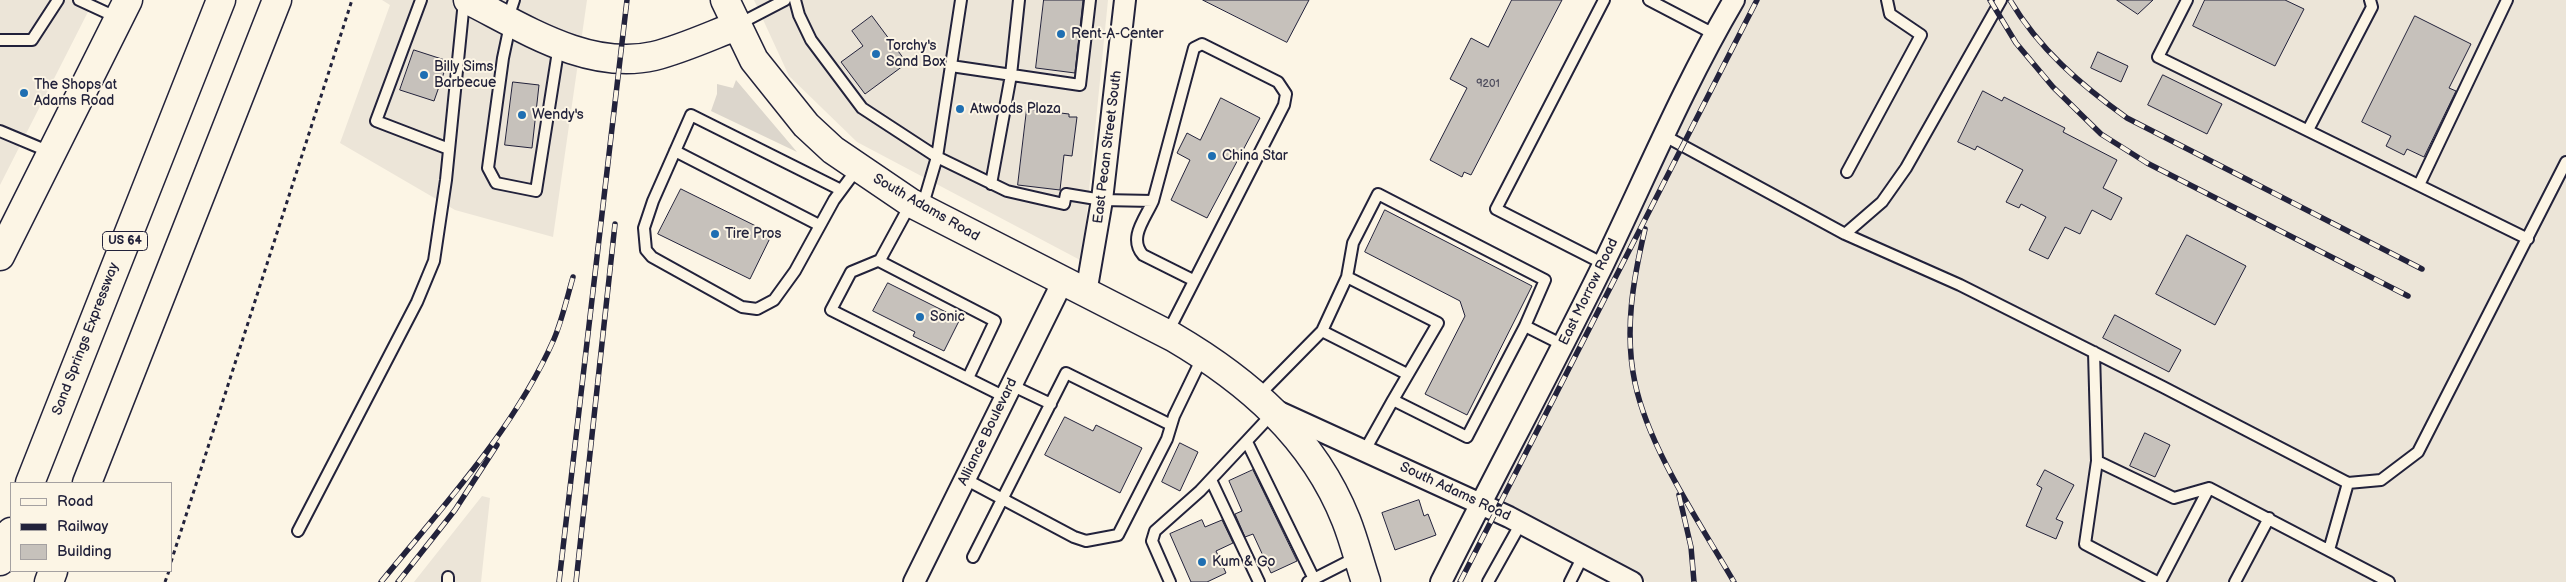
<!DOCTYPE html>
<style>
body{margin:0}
#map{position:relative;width:2566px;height:582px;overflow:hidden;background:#fcf5e5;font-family:"Balsamiq Sans",sans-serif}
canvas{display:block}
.legend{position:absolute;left:10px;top:482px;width:162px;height:90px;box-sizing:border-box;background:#fcf5e5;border:1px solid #a5a1a1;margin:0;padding:6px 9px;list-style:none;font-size:15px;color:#22223b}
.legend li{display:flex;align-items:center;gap:10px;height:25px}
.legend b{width:25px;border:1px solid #a5a1a1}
</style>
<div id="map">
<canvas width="2566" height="582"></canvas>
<ul class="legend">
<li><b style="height:6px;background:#fcf5e5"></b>Road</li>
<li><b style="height:6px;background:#22223b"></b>Railway</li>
<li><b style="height:14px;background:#c6c1bb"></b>Building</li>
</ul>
</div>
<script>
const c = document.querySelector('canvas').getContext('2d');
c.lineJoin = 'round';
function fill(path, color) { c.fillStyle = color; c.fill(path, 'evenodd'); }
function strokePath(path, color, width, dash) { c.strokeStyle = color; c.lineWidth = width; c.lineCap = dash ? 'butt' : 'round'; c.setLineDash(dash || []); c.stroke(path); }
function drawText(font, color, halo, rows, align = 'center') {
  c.font = font + ' "Balsamiq Sans",sans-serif'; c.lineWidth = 4; c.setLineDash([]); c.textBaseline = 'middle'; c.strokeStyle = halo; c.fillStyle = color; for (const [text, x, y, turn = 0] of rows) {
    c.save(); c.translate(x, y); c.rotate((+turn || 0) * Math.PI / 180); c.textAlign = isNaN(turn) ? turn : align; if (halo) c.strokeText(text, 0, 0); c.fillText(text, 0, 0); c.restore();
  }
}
const built = new Path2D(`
 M0,0h94l-94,185z
 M382,0h205l-34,237 -98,-27 -115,-67 50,-138z
 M754,0h354l-26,261 -225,-119 -68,-66z
 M1744,0h822v582h-919l-158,-82z
 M482,496l8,2 -9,84h-67z`);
const green = new Path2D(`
 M736,80l61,72 -86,-41 6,-17v-10l16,4z`);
const building = new Path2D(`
 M1044,0h39l-8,73 -39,-5z
 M1203,0h106l-22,42z
 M1512,0h50l-91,175 -7,-3 -2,5 -32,-17 37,-72 -17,-9 21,-41 17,9z
 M2117,0h36l-15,14z
 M2205,0h80l19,9 -29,57 -82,-40z
 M872,16l35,47 -42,31 -24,-32 22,-16 -11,-15z
 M2415,16l56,28 -22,44 7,3 -32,66 -17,-8 -3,6 -18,-9 5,-10 -29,-14z
 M414,50l34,11 -14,40 -34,-11z
 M2098,52l30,14 -7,16 -30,-14z
 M2163,75l59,29 -15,30 -59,-29z
 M513,82l26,3 -7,63 -27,-3z
 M1983,91l19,10 2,-4 61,31 -2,4 54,28 -14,28 19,10 -11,22 -19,-10 -12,24 -15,-7 -17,32 -19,-9 17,-33 -25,-13 -2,4 -13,-6 17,-32 -46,-24 -2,4 -17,-8z
 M1221,98l39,20 -53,100 -36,-18 19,-40 -13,-7 10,-20 13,7z
 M1027,109l42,5v3h8l-5,39 -8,-1 -4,35 -42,-5z
 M681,189l91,45 -22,45 -92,-45z
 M1385,210l147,76 -65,129 -42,-21 40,-78 -5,-15 -95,-49z
 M2187,235l59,31 -31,59 -59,-31z
 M888,283l72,36 -16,32 -31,-15 2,-4 -42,-21z
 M2115,315l66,35 -12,22 -66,-34z
 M1065,417l28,14 3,-6 46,23 -22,45 -75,-38z
 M2145,433l25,12 -15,32 -25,-11z
 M1180,443l18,9 -18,39 -18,-9z
 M1253,470l44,91 -26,12 -18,-39 -8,3 -10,-23 7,-3 -13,-30z
 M2045,470l29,15 -18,34 7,3 -7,17 -30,-13 16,-38 -5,-3z
 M1419,500l5,16 4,-2 8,21 -41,15 -13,-37z
 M1202,520l3,7 17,-7 11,23 -17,8 10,22 -19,9h-16l-21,-48z`);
const path = new Path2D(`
 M171,562l181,-562
 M165,582l4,-11`);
const lane = new Path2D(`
 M79,0l39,18
 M421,0l-45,121 73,28
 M795,0l4,15 12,25 51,68 75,49 70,34 57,13 2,-10 36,6 51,1 41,-153 8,-4 76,38 8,12 -2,11 -116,227
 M1649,0l65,34
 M2187,0l-29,57 370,182
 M508,18l6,-18
 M510,25l-7,33 -15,110 8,15 40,8 23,-146
 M737,25l48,-25
 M0,40h32l26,-40
 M951,66l129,19 10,-85
 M2308,130l64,-123 -2,-7
 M0,131l50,21
 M1663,135l182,99 115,51 203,102 185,96 33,-3 37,-28 148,-290
 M675,151l144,74
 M1847,172l74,-137 -31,-21 -3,-14
 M991,184l20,-109 8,-75
 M2419,185l88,-185
 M841,190l-150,-75 -38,86 -9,27 2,22 6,7 90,50 15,2 17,-9 21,-29 39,-71 23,-31
 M1153,201c-8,18 -25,37 -10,54l50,25
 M911,203l-31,57 -29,12 -20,38 174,87
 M922,208l15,-51 24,-157
 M1845,234l37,-32 24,-34 95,-168
 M879,261l116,60 -27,57
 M1604,264l-108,-55 108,-209
 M1347,277l6,-34 25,-49 167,86 -20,46
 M1322,331l85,43
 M2094,352l3,109 77,37 35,-10 180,94
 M1011,385l40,19
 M1258,396l64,-65 25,-54 91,46 -45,77
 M1247,442l67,137
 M1365,450l28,-50 74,37 58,-111 38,19
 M2097,461l-12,83 72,38
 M965,479l109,58 12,4 32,-6 49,-96 7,-23 28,-58
 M1211,480l48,102
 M298,531l119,-229 17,-41 12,-81 18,-179
 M2329,550l19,-67
 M973,557l93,-184 105,52
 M448,582v-5
 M1170,582l-18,-41 3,-10 45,-40 72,-77
 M1308,582l49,-25
 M1488,582l33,-59
 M1570,582l13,-26
 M2160,582l49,-94
 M2235,582l34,-64`);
const street = new Path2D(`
 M1086,293l16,-93 23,-200
 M1277,411l232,106 123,65
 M914,582l149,-301
 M1441,582c53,-106 110,-211 162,-317 43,-89 81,-180 131,-265`);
const secondary = new Path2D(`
 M468,0c56,28 120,71 186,56 28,-7 56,-20 82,-30
 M725,0l29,60 52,65 27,25 78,53 262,134c75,44 140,100 173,183 8,20 13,41 20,62
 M0,256l128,-256`);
const highway = new Path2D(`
 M30,483l191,-483
 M87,483l190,-483
 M0,561l11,-29
 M49,582l4,-11`);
const rail = new Path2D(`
 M1990,0l26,43 37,44 48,47 46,29 261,133
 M2010,0c29,49 71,85 117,118l295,151
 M1645,229c-12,51 -21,102 -10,154 14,66 65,140 99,199
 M1679,495l12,52 3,35
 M381,582c62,-76 133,-152 173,-243 8,-19 13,-41 19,-62
 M398,582l57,-72 42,-65
 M559,582l68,-582
 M576,582l39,-358
 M1460,582l297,-582`);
const markers = [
 [1061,34,5,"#1f6fb2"],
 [876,54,5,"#1f6fb2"],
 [424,75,5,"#1f6fb2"],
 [24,93,5,"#1f6fb2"],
 [960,109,5,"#1f6fb2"],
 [522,115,5,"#1f6fb2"],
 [1212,156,5,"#1f6fb2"],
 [715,234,5,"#1f6fb2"],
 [920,317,5,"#1f6fb2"],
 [1202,562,5,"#1f6fb2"]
];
const numberNames = [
 ["9201",1488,84]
];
const shields = [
 [125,241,45]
];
const shieldNames = [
 ["US 64",125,241]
];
const poiNames = [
 ["Rent-A-Center",1071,34],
 ["Torchy's",886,46],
 ["Sand Box",886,62],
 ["Billy Sims",434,67],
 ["Barbecue",434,83],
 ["The Shops at",34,85],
 ["Adams Road",34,101],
 ["Atwoods Plaza",970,109],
 ["Wendy's",532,115],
 ["China Star",1222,156],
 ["Tire Pros",725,234],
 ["Sonic",930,317],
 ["Kum & Go",1212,562]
];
const streetNames = [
 ["East Pecan Street South",1108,147,-83],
 ["South Adams Road",926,208,30],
 ["East Morrow Road",1589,292,-64],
 ["Sand Springs Expressway",86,339,-69],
 ["Alliance Boulevard",988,432,-64],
 ["South Adams Road",1455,492,25]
];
fill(built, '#ece5d8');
fill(green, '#dcd6cc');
fill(building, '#c6c1bb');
strokePath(building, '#22223b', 1);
strokePath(lane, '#22223b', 14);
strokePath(street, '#22223b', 24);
strokePath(secondary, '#22223b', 31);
strokePath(highway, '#22223b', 31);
strokePath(path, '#22223b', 3, [4, 4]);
strokePath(lane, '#fcf5e5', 10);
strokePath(street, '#fcf5e5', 20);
strokePath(secondary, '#fcf5e5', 28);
strokePath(highway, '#fcf5e5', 28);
strokePath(rail, '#22223b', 5.5);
strokePath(rail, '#fcf5e5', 4, [11]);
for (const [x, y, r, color] of markers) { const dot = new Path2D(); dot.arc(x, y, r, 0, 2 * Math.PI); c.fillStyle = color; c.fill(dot); strokePath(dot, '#fcf5e5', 2); }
drawText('11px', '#4b4a5b', null, numberNames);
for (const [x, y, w] of shields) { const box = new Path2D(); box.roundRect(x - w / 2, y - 9.5, w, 19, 4); c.fillStyle = '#fcf5e5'; c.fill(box); strokePath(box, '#22223b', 1); }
drawText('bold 12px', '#22223b', null, shieldNames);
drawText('14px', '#22223b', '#fcf5e5', poiNames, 'left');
drawText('14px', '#22223b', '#fcf5e5', streetNames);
</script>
